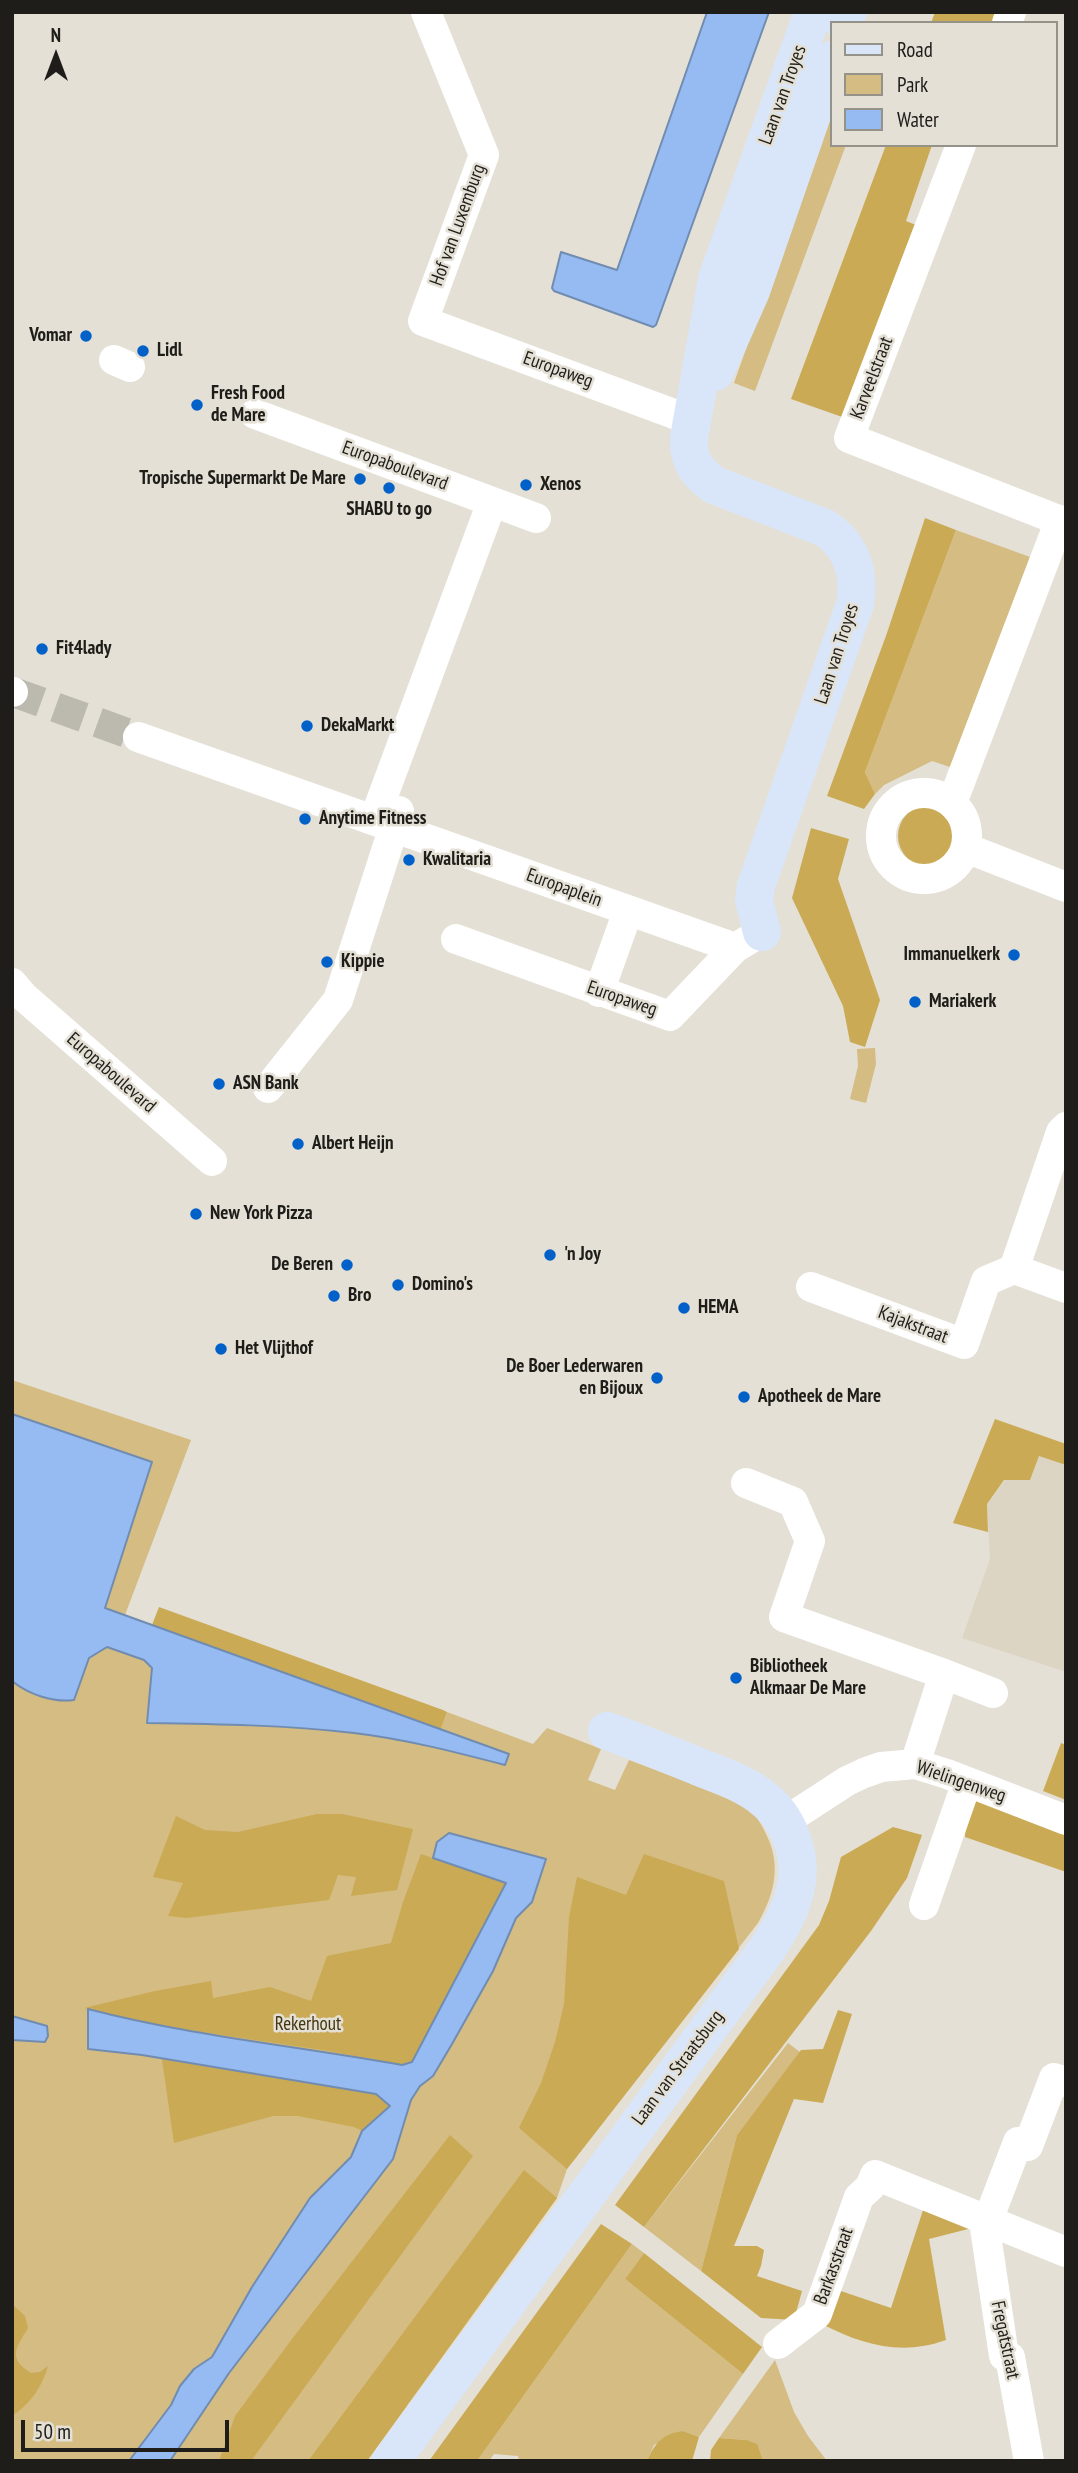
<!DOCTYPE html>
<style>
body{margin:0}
#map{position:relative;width:1078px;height:2473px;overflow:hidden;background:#e4e0d5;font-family:"PT Sans Narrow",sans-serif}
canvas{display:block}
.frame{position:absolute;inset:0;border:14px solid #1e1d19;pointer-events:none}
.legend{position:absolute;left:830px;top:21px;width:228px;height:126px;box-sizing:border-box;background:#e4e0d5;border:2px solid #95928a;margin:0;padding:9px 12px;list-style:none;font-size:21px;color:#1e1d19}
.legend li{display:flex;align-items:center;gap:14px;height:35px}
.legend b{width:35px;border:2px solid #95928a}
.north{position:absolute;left:21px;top:21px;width:70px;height:70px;-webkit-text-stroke:5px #e4e0d5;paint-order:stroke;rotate:0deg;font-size:19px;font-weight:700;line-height:28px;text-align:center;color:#1e1d19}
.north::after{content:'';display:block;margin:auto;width:24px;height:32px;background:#1e1d19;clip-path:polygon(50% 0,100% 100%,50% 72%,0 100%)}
.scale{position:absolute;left:21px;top:2420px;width:208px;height:32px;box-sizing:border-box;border:4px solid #1e1d19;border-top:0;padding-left:9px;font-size:21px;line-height:24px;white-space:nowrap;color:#1e1d19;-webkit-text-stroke:5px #e4e0d5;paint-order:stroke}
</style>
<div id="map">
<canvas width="1078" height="2473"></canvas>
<div class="frame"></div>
<ul class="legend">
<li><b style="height:9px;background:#d9e6f9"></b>Road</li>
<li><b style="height:19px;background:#d4bc82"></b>Park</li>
<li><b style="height:19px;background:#95bbf2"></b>Water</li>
</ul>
<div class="north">N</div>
<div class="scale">50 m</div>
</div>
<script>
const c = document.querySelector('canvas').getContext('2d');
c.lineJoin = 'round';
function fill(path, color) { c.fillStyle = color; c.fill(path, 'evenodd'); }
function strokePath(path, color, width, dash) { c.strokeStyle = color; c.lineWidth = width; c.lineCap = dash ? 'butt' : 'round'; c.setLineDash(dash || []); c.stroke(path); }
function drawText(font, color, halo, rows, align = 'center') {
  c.font = font + ' "PT Sans Narrow",sans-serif'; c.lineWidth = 5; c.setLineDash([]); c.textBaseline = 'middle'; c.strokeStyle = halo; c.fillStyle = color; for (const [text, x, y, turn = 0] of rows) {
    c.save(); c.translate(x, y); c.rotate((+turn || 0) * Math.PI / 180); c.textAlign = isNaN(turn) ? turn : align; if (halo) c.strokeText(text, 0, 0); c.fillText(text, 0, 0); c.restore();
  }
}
const built = new Path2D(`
 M1039,1455l27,10v207l-104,-34 28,-79 -3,-55 18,-24h25z`);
const green = new Path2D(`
 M831,107v38h15l-91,246 -21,-8z
 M956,530l74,27 -77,211 -21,-7 -48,24 -9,9 -10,-22z
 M875,1048l1,16 -10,39 -16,-4 8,-33 -1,-17z
 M12,1380l179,60 -66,175 -20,-7 47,-146 -140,-48z
 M107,1647l37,13 8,9 -5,54c70,1 141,0 210,10 51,7 99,19 148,31l3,-10 -67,-25 6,-17 86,32 14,-16 54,21 -13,31 27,10 14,-30c24,9 48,18 71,27 16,6 35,12 49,23 7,6 12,13 16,22 17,32 10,61 -7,91l-191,246 -10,29 -190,263h-355v-780l8,6 69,-29z
 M788,2043l12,9 -63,83 -36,136 -57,-44z
 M632,2244l12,9 -19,26 118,95 -44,63 -16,-6 -29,14 -7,16h-128l-1,-5 -24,-2 -5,7h-12z
 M775,2360l19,52 14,24 19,25h-64l-7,-17 -9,-4 -28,-2z`);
const forest = new Path2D(`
 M935,12h68l-3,11h-69z
 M886,145h46l-26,76 15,6 -76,191 -54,-19z
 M925,518l31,12 -91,242 10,22 -11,15 -37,-13 60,-163z
 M898 836a31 31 0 1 1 62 0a31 31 0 1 1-62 0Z
 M811,828l38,11 -11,40 42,121 -15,47 -15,-5 -7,-36 -51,-108z
 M995,1419l71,25v21l-27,-9 -9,24h-26l-17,24 1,28 -35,-9z
 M159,1607l284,103 4,2 -6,17 -289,-104z
 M1061,1743l5,2v55l-23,-9z
 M975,1798l91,35v39l-101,-35 1,-22z
 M317,1814h25l71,15 -16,61 -46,6 5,-19 -18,-2 -9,25 -142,18 -19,-2 15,-33 -30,-6 23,-61 29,14 33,2z
 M893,1827l29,8 -15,43 -36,53 -227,296 -29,-22 204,-280 10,-24 12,-44z
 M421,1854l85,29 -93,178 -11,4 -74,-14 -181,-27 -63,-16 71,-17 56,-10 2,17 57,-11 41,14 16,-45 64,-13 12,-41z
 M644,1854l80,27 15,68 -172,220 -48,-41 22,-45 14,-41 9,-38 5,-87 8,-40 49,18z
 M838,2010l14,4 -29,89 -29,-4 -60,147h23l7,4 -3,16 -4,10 45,15 -8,29 -33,-2 -60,-47 36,-136 64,-85 22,-1z
 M162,2059l214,35 14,12 -28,25 -8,-4 -56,-11h-25l-99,27z
 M450,2135l23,21 -222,305h-32l16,-45 57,-77z
 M524,2170l33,28 -190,263h-59z
 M925,2204l55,22 -51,13 17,101c-44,16 -84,5 -124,-16l10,-36 59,20z
 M601,2224l31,20 -155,217h-48z
 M644,2253l118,94 -19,27 -118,-95z
 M12,2304l13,12 3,12c-12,20 -21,30 3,45l9,-1 8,-6c-6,21 -17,37 -36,50z
 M683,2431l16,6 -7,24h-45c8,-18 15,-27 36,-30z
 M719,2438l28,2 10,4 6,17h-53l1,-11z`);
const water = new Path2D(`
 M707,12h62l-113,313 -3,2 -99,-36 -2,-3 9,-36 56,18z
 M12,1414l140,48 -47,146 404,146 -4,11c-50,-13 -100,-26 -151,-32 -69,-8 -138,-9 -207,-10l5,-55 -8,-8 -37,-13 -18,11 -15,42c-21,3 -46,-6 -62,-19z
 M449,1833l97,26 -14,43 -16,16 -23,53 -41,73 -19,32 -13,10 -9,14 -18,59 -164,214 -59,88h-41l42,-56 9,-19 14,-17 18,-12 40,-70 58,-89 41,-41 11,-26 28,-25 -14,-12 -234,-39 -54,-6v-40c103,27 209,37 314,56l10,-3 94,-179 -73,-25 4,-16z
 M12,2016l35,10 1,10 -3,6 -33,-2z`);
const streetTunnel = new Path2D(`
 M13,692l125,45`);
const street = new Path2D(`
 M426,12l58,143 -61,166 270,100
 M1007,23l4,-11
 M961,145l-112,293 217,85
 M114,360l16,7
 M255,414l281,104
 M12,692h1
 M138,737l597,211
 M881 836a43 43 0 1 1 86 0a43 43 0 1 1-86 0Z
 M952,803l108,-283
 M374,820l118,-318
 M966,848l100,39
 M456,939l214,77 65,-68 15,-9
 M12,983l11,13 189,165
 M599,992l29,-81
 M268,1088l70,-88 61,-189
 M1014,1269l47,-137 5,-5
 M811,1287l153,57 22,-63 28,-12 52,19
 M746,1483l47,19 17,39 -26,76 160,57 -29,90
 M944,1674l49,19
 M784,1822l63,-41 17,-8 17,-6 34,-3 32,10 119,46
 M924,1905l43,-123
 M778,2344l39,-30 42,-117 11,-10 5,-12 191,77
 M1029,2461l-19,-104 -6,-1 -19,-128 33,-86 10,4 26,-68 12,4`);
const secondary = new Path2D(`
 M844,23l4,-11
 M715,372l36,-81 80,-231
 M762,932l-8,-32 2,-14 99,-282c5,-31 -3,-58 -30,-76l-111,-43c-18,-13 -26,-25 -25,-47l28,-159 96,-267
 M391,2461l379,-516c10,-17 21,-35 25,-54 9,-33 -6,-75 -35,-95 -20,-15 -45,-22 -68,-32 -28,-11 -56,-23 -85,-33`);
const markers = [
 [86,336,7,"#0260c9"],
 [143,351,7,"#0260c9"],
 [197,405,7,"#0260c9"],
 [360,479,7,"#0260c9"],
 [526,485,7,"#0260c9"],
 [389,488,7,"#0260c9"],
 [42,649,7,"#0260c9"],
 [307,726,7,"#0260c9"],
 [305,819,7,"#0260c9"],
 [409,860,7,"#0260c9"],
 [1014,955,7,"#0260c9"],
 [327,962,7,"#0260c9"],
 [915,1002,7,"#0260c9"],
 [219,1084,7,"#0260c9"],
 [298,1144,7,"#0260c9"],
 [196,1214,7,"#0260c9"],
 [550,1255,7,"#0260c9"],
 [347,1265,7,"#0260c9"],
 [398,1285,7,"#0260c9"],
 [334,1296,7,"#0260c9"],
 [684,1308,7,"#0260c9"],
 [221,1349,7,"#0260c9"],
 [657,1378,7,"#0260c9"],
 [744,1397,7,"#0260c9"],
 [736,1678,7,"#0260c9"]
];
const streetNames = [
 ["Laan van Troyes",783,95,-70],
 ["Hof van Luxemburg",458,225,-70],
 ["Europaweg",558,370,20],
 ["Karveelstraat",872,378,-69],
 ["Europaboulevard",395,466,20],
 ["Laan van Troyes",837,654,-72],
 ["Europaplein",564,888,20],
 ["Europaweg",622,999,19],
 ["Europaboulevard",111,1073,41],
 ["Kajakstraat",913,1325,21],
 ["Wielingenweg",961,1782,19],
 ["Laan van Straatsburg",678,2068,-53],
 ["Barkasstraat",834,2266,-70],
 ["Fregatstraat",1005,2340,78]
];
const poiNames = [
 ["Vomar",72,336,"right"],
 ["Lidl",157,351],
 ["Fresh Food",211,394],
 ["de Mare",211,416],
 ["Tropische Supermarkt De Mare",346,479,"right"],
 ["Xenos",540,485],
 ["SHABU to go",389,510,"center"],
 ["Fit4lady",56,649],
 ["DekaMarkt",321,726],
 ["Anytime Fitness",319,819],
 ["Kwalitaria",423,860],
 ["Immanuelkerk",1000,955,"right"],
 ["Kippie",341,962],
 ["Mariakerk",929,1002],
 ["ASN Bank",233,1084],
 ["Albert Heijn",312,1144],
 ["New York Pizza",210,1214],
 ["'n Joy",564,1255],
 ["De Beren",333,1265,"right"],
 ["Domino's",412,1285],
 ["Bro",348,1296],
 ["HEMA",698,1308],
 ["Het Vlijthof",235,1349],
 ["De Boer Lederwaren",643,1367,"right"],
 ["en Bijoux",643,1389,"right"],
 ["Apotheek de Mare",758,1397],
 ["Bibliotheek",750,1667],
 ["Alkmaar De Mare",750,1689]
];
const parkNames = [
 ["Rekerhout",308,2025]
];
fill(built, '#dcd5c3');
fill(green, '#d4bc82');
fill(forest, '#cbaa55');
fill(water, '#95bbf2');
strokePath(water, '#718cb1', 2);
strokePath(streetTunnel, '#bcb9af', 30, [30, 15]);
strokePath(street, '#fff', 30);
strokePath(secondary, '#d9e6f9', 38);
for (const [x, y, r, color] of markers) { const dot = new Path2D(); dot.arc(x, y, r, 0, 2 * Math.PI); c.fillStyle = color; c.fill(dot); strokePath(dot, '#e4e0d5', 2.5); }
drawText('19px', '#1e1d19', '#e4e0d5', streetNames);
drawText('bold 19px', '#1e1d19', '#e4e0d5', poiNames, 'left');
drawText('19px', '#433510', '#e4e0d5', parkNames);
</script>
